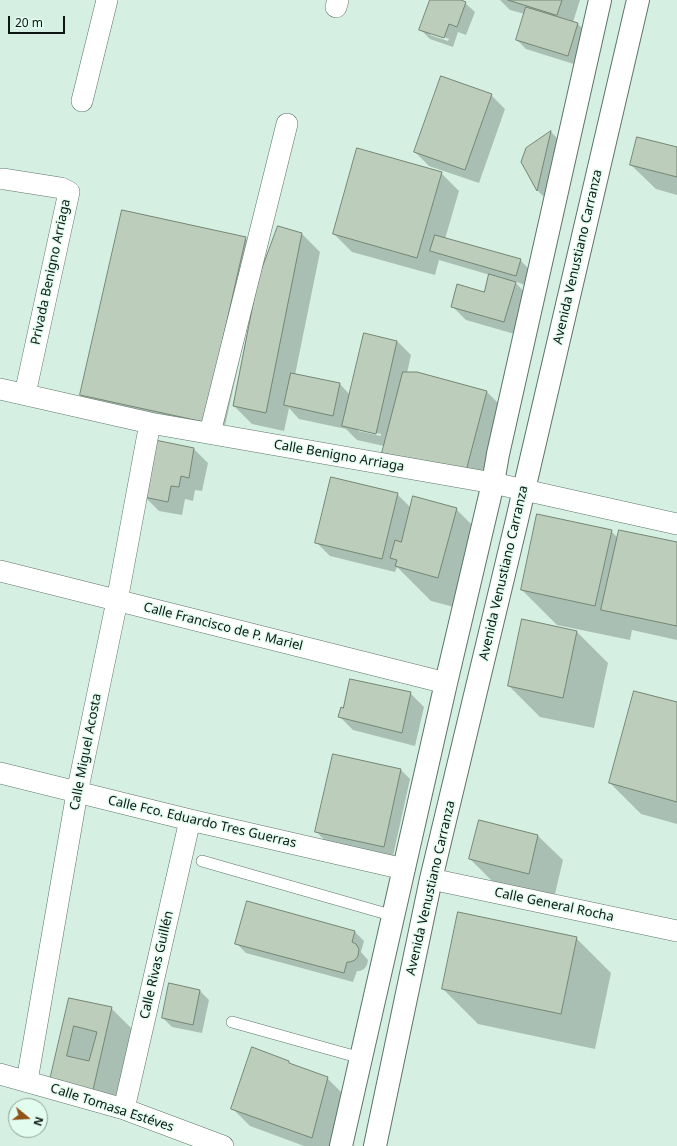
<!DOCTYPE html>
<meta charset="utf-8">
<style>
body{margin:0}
#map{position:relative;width:677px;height:1146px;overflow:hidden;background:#d5efe2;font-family:"Noto Sans",sans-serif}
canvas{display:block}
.north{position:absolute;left:8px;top:1098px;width:40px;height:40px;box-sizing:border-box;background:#e2fdef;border:1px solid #8da197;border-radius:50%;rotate:108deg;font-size:11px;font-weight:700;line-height:16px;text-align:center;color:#0e1713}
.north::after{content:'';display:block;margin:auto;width:14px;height:18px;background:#905216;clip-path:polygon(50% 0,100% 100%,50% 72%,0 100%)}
.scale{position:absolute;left:8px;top:16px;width:57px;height:18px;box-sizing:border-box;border:2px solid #0e1713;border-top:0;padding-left:5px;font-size:12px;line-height:14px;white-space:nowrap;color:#0e1713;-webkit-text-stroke:3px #e2fdef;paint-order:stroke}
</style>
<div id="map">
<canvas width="677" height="1146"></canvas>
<div class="north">N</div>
<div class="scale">20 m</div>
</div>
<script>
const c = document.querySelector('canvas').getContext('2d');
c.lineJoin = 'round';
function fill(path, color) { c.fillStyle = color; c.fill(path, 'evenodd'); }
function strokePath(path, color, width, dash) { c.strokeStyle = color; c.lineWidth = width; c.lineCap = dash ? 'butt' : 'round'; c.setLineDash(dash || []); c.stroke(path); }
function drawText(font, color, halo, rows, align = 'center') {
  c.font = font + ' "Noto Sans",sans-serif'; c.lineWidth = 3; c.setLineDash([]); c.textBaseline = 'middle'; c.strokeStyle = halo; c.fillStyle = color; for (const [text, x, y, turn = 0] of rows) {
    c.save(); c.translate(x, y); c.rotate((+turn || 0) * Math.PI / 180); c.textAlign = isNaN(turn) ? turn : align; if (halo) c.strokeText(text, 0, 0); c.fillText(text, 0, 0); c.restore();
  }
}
const shadow = new Path2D(`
 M431,0h27l7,3 10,9 -9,23 -8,-3 -5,15 -23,-8 -10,-10zM430,32l19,7 -1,2 -18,-6z
 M500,0h80l-7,22 4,1 10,10 -10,32 -51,-16 -9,-9 8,-26 -15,-4z
 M491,95l14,14 -26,74 -50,-17 -14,-14z
 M551,132l9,9 -14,58 -9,-9 -15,-28 5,-14z
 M677,148v47l-21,-6 -25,-24z
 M441,173l18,18 -14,48 75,21 10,10 -5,15 -11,-4 15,16 -11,38 -52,-15 -14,-14 33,-12 5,-19 -51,-15 -4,15 -83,-23 -18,-18z
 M302,234l18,18 -25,123 45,9 10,11 14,-61 33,7 14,14 -4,18 80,19 18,18 -21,79 -100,-43 -27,-6 -11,-11 -47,-10 -10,-11 -5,23 -32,-7 -18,-18 17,-87 -2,-1 -27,121 -122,-26 -19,-18 164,-157 18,18 -4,21zM358,429l23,5v2l-23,-5z
 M155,441l39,8 14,14 -6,28 -7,-1 -2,11 -8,-2 -3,16 -23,-4 -14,-14z
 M397,494l14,14 45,1 35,35 -18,68 -42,-11 -34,-34 -2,5 -65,-16 -14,-14z
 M611,531l7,7 59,5v97l-45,-10 -2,10 -73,-15 -35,-35z
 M577,632l31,31 -14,65 -54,-11 -31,-31z
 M410,693l14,14 -9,39 -62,-16 -14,-14 5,-7z
 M677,703v121l-36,-10 -31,-31z
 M401,770l9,9 -17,77 -68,-15 -9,-10z
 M479,822l59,14 25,24 -9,38 -59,-14 -25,-25z
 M248,902l107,30 9,9 -3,11 7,8 -1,5 -3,4 -4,2h-3l-4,11 -107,-29 -10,-10z
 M576,938l35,35 -16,76 -117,-25 -35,-35z
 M200,991l9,9 -7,33 -30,-6 -9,-9z
 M70,999l41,9 25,25 -19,81 -66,-34z
 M288,1062l4,4 35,12 18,18 -12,50h-29l-54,-20 -18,-18z`);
const building = new Path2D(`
 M430,0h31l5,2 -9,25 -8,-3 -5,14 -25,-8z
 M508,0h54l-5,15z
 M526,7l52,16 -10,33 -52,-16z
 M441,76l51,18 -27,76 -51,-18z
 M551,131l-14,60 -16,-29 5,-14z
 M637,137l40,10v30l-47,-12z
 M357,148l85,24 -25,86 -84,-24z
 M122,210l124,27 -42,185 -124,-27z
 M278,226l24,7 -36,180 -33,-7 25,-127z
 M435,235l86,24 -5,17 -86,-25z
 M489,274l27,8 -12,40 -53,-15 6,-23 27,8z
 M364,333l33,8 -21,93 -34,-8z
 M403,372h14l70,19 -21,80 -84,-18z
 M291,373l49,10 -7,33 -49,-11z
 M155,440l39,8 -5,30 -8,-2 -2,11 -8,-1 -3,16 -24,-5z
 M331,477l67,16 -16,66 -67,-16z
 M413,496l44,12 -19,70 -43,-12 2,-6 -7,-2 5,-18 6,2z
 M537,514l75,16 -17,76 -74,-16z
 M619,530l58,12v84l-76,-16z
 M522,619l55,12 -14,67 -55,-12z
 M350,679l61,13 -9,41 -64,-16 3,-10 2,1z
 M634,691l43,11v100l-68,-19z
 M333,754l68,15 -17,78 -69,-15z
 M479,820l59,15 -9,39 -60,-15z
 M247,901l108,30 -3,11 4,2 3,5 -1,7 -3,4 -5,2h-3l-3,11 -109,-29z
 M458,912l119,25 -16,77 -119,-25z
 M169,983l31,7 -7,35 -31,-7z
 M69,998l43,9 -19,83 -43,-10zM74,1026l23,6 -8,29 -22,-5z
 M252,1047l37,14v2l39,14 -16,61 -81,-29z`);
const lane = new Path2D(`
 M202,861l192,55
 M232,1022l129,36`);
const street = new Path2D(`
 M336,7l2,-7
 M82,101l25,-101
 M4,179l57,9 8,4 -44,202
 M0,389l150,34 343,60 184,41
 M210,433l77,-309
 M0,571l446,112
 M0,773l190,47 214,49
 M431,879l246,52
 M0,1074l124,35 99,37
 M27,1081l50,-288 40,-192 33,-178
 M124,1109l66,-289`);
const primary = new Path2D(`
 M341,1146l105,-463 47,-200 5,-29 102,-454
 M375,1146l56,-267 85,-355 122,-524`);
const streetNames = [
 ["Avenida Venustiano Carranza",578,257,-77],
 ["Privada Benigno Arriaga",51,272,-78],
 ["Calle Benigno Arriaga",339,456,10],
 ["Avenida Venustiano Carranza",504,573,-77],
 ["Calle Francisco de P. Mariel",223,627,14],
 ["Calle Miguel Acosta",86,752,-79],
 ["Calle Fco. Eduardo Tres Guerras",202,822,13],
 ["Avenida Venustiano Carranza",431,888,-77],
 ["Calle General Rocha",554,905,12],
 ["Calle Rivas Guillén",157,965,-77],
 ["Calle Tomasa Estéves",112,1108,18]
];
fill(shadow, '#0003');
fill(building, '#bccebb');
strokePath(building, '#758573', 1);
strokePath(lane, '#5d7569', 12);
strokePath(street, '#5d7569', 22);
strokePath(primary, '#5d7569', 24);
strokePath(lane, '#fff', 11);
strokePath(street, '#fff', 21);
strokePath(primary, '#fff', 22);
drawText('13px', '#0e1713', '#e2fdef', streetNames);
</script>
